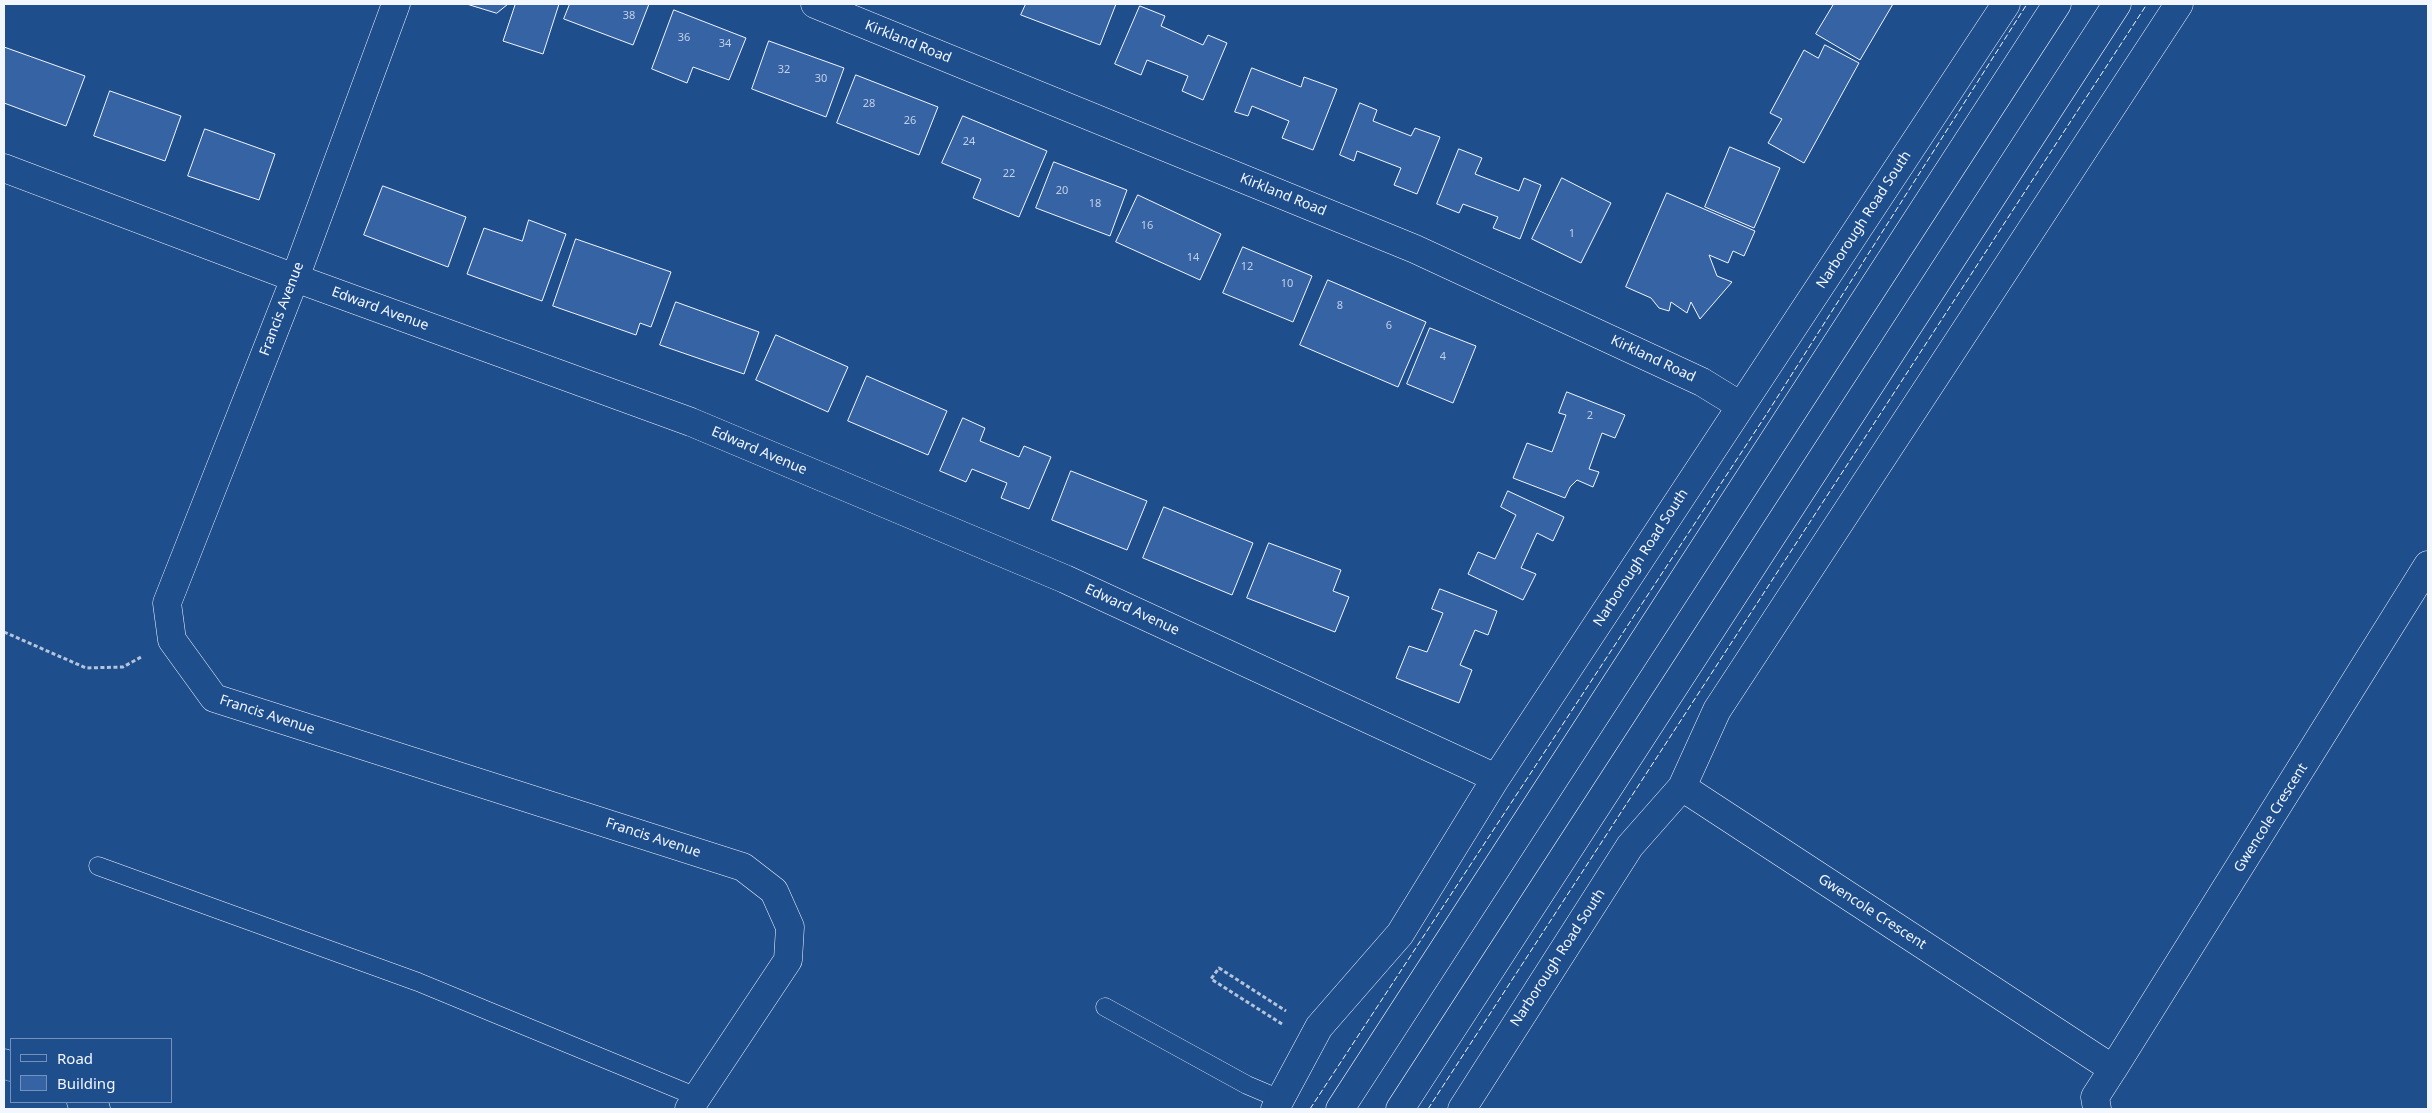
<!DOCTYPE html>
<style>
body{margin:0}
#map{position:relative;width:2432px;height:1113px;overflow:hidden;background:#1f4e8c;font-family:"Noto Sans",sans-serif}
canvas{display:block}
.frame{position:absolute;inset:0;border:5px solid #f2f6ff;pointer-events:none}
.legend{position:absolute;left:10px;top:1038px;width:162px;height:65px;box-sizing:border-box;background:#1f4e8c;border:1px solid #7391ba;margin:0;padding:6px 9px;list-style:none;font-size:15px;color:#f2f6ff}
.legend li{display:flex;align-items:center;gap:10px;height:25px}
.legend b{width:25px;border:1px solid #7391ba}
</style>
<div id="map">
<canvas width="2432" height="1113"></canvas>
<div class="frame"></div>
<ul class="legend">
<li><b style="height:6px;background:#1f4e8c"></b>Road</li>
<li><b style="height:14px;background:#3563a3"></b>Building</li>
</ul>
</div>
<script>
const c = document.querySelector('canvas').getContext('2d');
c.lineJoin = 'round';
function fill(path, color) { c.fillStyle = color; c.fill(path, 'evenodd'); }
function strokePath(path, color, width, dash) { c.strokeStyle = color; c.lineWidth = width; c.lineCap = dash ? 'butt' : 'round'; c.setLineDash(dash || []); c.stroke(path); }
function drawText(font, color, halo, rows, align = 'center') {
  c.font = font + ' "Noto Sans",sans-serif'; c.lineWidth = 4; c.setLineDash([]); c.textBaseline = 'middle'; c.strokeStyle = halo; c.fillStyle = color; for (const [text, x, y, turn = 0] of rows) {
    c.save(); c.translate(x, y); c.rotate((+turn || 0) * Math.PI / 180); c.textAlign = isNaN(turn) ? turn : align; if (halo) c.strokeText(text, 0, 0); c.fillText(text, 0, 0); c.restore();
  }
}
const building = new Path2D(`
 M467,4h41l-11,9z
 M511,4h48l-16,50 -40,-13 12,-36z
 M570,4h79l-16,41 -69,-26z
 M1026,4h90l-16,41 -79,-30z
 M1834,4h59l-33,56 -44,-26z
 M1140,6l25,10 -4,10 42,19 5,-10 19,8 -24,57 -21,-9 6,-15 -41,-16 -6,15 -26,-11z
 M674,10l72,28 -17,42 -36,-13 -6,16 -35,-14z
 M769,41l75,27 -18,49 -74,-28z
 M1825,45l34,18 -55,100 -36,-20 14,-24 -12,-6 34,-63 14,8z
 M4,47l81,29 -19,50 -62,-23z
 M1252,68l49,19 3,-10 33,12 -24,61 -31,-12 7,-17 -37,-15 -4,10 -13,-4z
 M856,75l82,32 -19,48 -82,-32z
 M110,91l71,25 -16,45 -71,-25z
 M1360,103l17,7 -4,11 38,15 4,-8 25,9 -23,57 -23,-9 7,-17 -44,-17 -3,10 -14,-6z
 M963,116l84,35 -28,66 -46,-19 8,-19 -39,-16z
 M205,129l70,25 -16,46 -71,-24z
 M1730,147l50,21 -26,60 -49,-21z
 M1459,149l23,9 -7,16 44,17 5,-13 17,7 -21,54 -27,-11 5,-11 -35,-13 -4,9 -22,-9z
 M1054,162l73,28 -17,46 -74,-28z
 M1562,178l49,25 -30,60 -49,-24z
 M383,186l83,31 -18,50 -84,-32z
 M1667,193l88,38 -11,25 -11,-5 -5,12 -19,-8 8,21 15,6 -32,37 -9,-17 -4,11 -16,-11 -2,9 -10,-3 -8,-10 -25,-11z
 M1138,195l83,39 -21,46 -84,-38z
 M529,220l37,14 -24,67 -75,-27 17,-46 38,13z
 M576,239l95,33 -20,55 -11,-4 -4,12 -83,-29z
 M1243,247l69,29 -19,46 -70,-29z
 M1328,280l98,42 -28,65 -98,-42z
 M676,302l83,30 -15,42 -84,-29z
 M1430,328l46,18 -23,57 -46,-19z
 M776,335l72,32 -20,45 -72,-32z
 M867,376l80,35 -19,44 -80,-34z
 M1567,392l58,23 -10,23 -13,-5 -13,36 10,3 -6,15 -16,-7 -7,7 -5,11 -52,-20 14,-35 25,9 14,-37 -7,-2z
 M963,418l22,10 -5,13 39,16 5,-11 27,11 -22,52 -28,-11 6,-15 -35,-14 -6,13 -26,-11z
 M1071,471l76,30 -20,49 -75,-30z
 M1508,491l56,26 -11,24 -16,-8 -16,35 15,6 -13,26 -55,-26 10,-22 17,7 21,-44 -15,-8z
 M1164,507l89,36 -21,52 -89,-37z
 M1269,543l72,27 -8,21 16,6 -14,35 -88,-34z
 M1440,589l57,22 -9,24 -13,-5 -15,35 12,5 -13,33 -63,-25 13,-32 18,6 16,-39 -11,-4z`);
const path = new Path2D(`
 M4,632l82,36 37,-1 20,-11
 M1282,1024l-71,-45 8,-11 67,43`);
const service = new Path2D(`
 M98,866l320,116 279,115
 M1105,1007l142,78 33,14`);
const minor = new Path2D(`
 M396,4l-101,274 -128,325 5,37 42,58 529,169 31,24 16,36 -2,33 -99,149
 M815,4l600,245 287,133 39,24
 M4,168l291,110 396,144 374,157 431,199
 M1682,787l431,282 315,-504
 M4,1063l7,4
 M81,1102l15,7
 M1275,1109l44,-82 81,-93 96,-156 510,-774
 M1462,1109l168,-263 52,-59 35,-77 462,-706
 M2097,1109l-2,-12 18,-28`);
const primary = new Path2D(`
 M1340,1109l717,-1105
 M1400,1109l717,-1105`);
const fence = new Path2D(`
 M1310,1109l456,-694 261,-411
 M1428,1109l719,-1105`);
const numberNames = [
 ["38",629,16],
 ["36",684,38],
 ["34",725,44],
 ["32",784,70],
 ["30",821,79],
 ["28",869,104],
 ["26",910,121],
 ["24",969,142],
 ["22",1009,174],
 ["20",1062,191],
 ["18",1095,204],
 ["16",1147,226],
 ["1",1572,234],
 ["14",1193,258],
 ["12",1247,267],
 ["10",1287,284],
 ["8",1340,306],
 ["6",1389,326],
 ["4",1443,357],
 ["2",1590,416]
];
const streetNames = [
 ["Kirkland Road",908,42,22],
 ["Kirkland Road",1283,195,22],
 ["Narborough Road South",1864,220,-57],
 ["Francis Avenue",282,309,-69],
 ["Edward Avenue",380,309,20],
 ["Kirkland Road",1653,359,25],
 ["Edward Avenue",759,451,23],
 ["Narborough Road South",1641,558,-57],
 ["Edward Avenue",1132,610,25],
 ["Francis Avenue",267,715,18],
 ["Gwencole Crescent",2271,818,-58],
 ["Francis Avenue",653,838,18],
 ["Gwencole Crescent",1872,912,33],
 ["Narborough Road South",1558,958,-57]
];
fill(building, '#3563a3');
strokePath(building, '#f2f6ff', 1);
strokePath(service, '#f2f6ff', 19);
strokePath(minor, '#f2f6ff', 29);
strokePath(primary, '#f2f6ff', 29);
strokePath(path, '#b3c4dc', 3, [4, 2.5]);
strokePath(service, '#1f4e8c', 18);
strokePath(minor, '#1f4e8c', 28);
strokePath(primary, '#1f4e8c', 28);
strokePath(fence, '#f2f6ff', 1, [6, 2.5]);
drawText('11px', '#c3d1e8', null, numberNames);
drawText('14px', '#f2f6ff', '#1f4e8c', streetNames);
</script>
